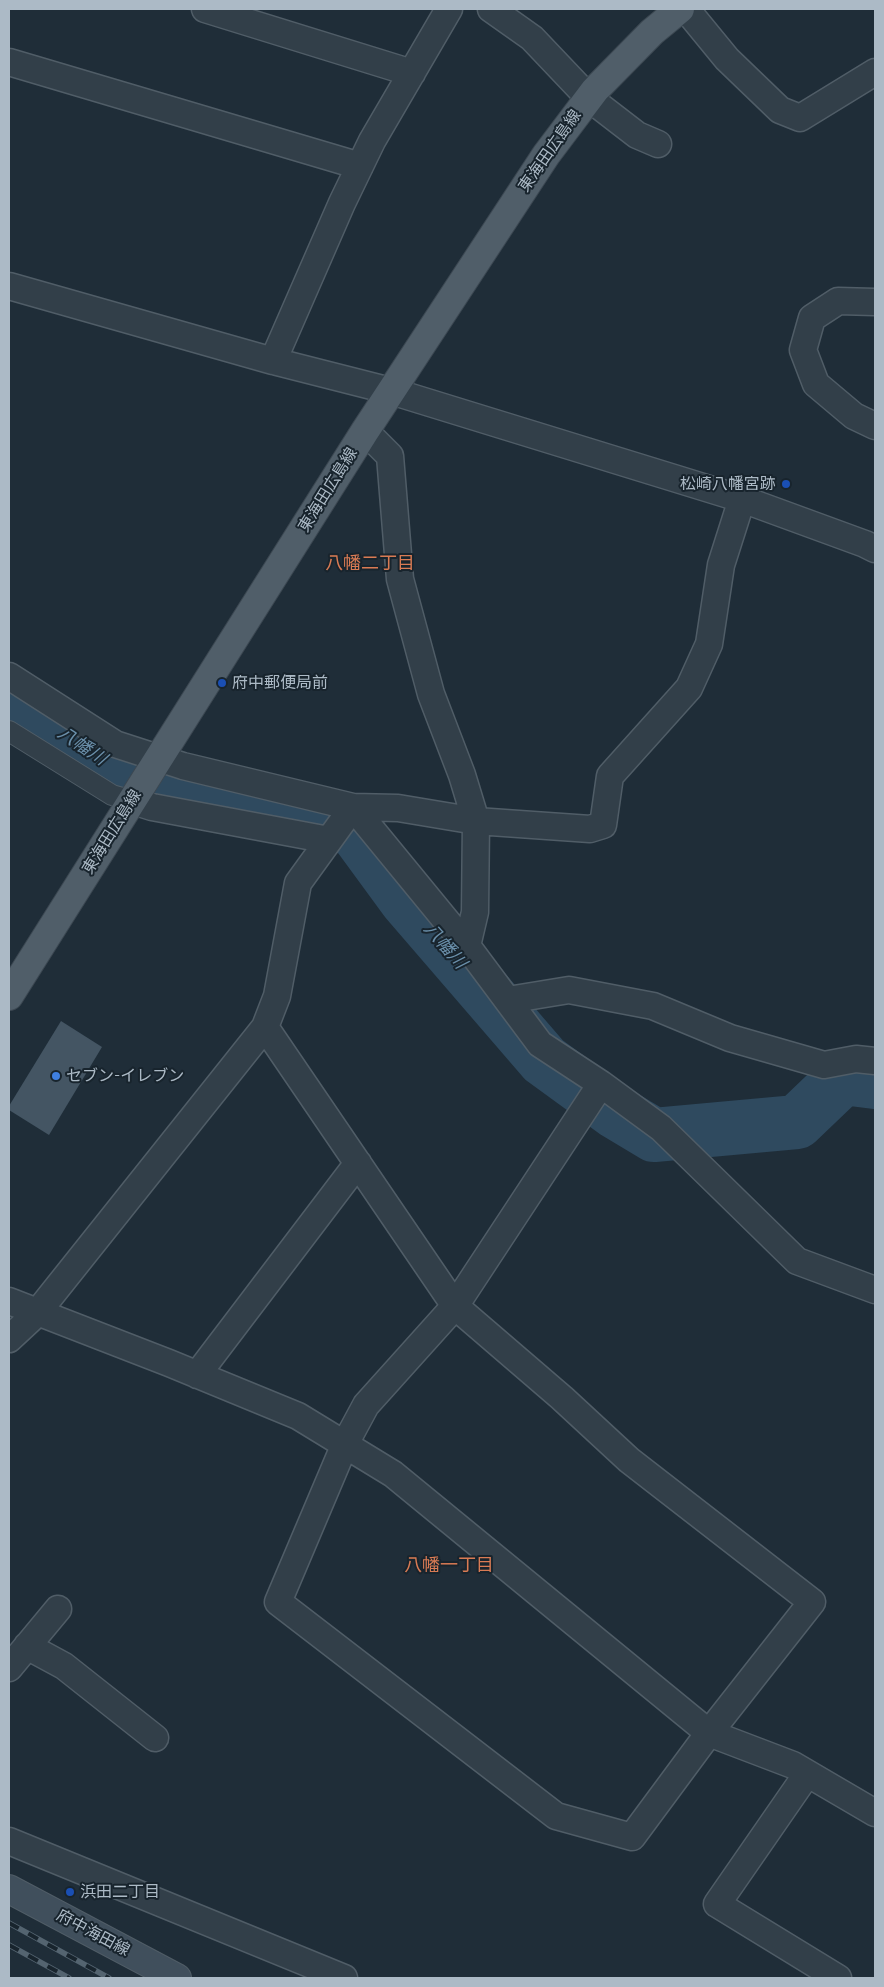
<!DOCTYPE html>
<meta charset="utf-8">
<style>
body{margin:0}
#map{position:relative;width:884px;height:1987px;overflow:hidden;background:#1f2d38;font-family:Quicksand,sans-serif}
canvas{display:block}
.frame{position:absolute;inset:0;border:10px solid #acbac6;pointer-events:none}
</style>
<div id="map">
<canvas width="884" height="1987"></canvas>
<div class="frame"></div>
</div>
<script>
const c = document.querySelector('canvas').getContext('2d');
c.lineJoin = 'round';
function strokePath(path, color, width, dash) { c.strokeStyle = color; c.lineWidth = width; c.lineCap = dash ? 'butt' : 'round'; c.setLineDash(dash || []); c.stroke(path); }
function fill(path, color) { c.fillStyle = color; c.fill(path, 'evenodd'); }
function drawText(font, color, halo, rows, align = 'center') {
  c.font = font + ' Quicksand,"Noto Sans JP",sans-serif'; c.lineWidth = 4; c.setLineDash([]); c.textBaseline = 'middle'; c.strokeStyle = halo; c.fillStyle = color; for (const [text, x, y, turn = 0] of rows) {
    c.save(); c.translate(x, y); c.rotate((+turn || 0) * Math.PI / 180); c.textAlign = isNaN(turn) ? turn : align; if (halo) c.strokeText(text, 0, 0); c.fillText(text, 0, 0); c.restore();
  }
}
const river = new Path2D(`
 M9,696l96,67 26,12 106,29 117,25 52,71 138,160 70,51 40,24 143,-13 46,-44 32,4`);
const building = new Path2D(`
 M61,1021l41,26 -53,88 -40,-25v-4z`);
const pedestrian = new Path2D(`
 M9,731l103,64 21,6`);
const minor = new Path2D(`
 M205,9l207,64
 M491,9l41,29 57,60 48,37 21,9
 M686,9l41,50 53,51 20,8 75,-46
 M9,62l351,104
 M9,286l264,75 118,30 351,108 123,45 10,5
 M875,302l-37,-1 -26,17 -9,32 13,34 38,32 21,10
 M273,361l69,-158 30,-62 77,-132
 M365,431l25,25 10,123 31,115 31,81 14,46 -1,91 -8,34
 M9,676l106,68 68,22 170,41 114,139 73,98 61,40 60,44 136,133 78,29
 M133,801l19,6 177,33
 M508,1000l61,-10 84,16 77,32 94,27 32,-6 19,2
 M265,1027l190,279 107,92 67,62 183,142 -103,131 -77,104 -76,-21 -278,-214 67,-158 21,-39 89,-99 146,-222
 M9,1301l160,62 129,53 95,58 316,259 84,32 82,48
 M9,1339l28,-26 228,-286 12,-31 21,-113 55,-76 45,1 78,13 114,8 13,-4 7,-49 79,-88 20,-44 12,-79 21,-66
 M197,1375l161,-212
 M27,1646l37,20 91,72
 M9,1668l49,-59
 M807,1774l-90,130 121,74
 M9,1841l335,137`);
const secondary = new Path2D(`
 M9,1889l168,89`);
const primary = new Path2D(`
 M9,996l356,-565 181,-276 49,-65 57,-58 28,-23`);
const rail = new Path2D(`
 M9,1923l100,55
 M9,1945l60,33`);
const markers = [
 [786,484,5,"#1a4fb4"],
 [222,683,5,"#1a4fb4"],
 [56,1076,5,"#3f7fe0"],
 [70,1892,5,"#1a4fb4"]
];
const streetNames = [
 ["東海田広島線",550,151,-55],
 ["東海田広島線",328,490,-58],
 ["東海田広島線",112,832,-58],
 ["府中海田線",93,1933,28]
];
const poiNames = [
 ["松崎八幡宮跡",776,484,"right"],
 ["府中郵便局前",232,683],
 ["セブン-イレブン",66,1076],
 ["浜田二丁目",80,1892]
];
const neighbourhoodNames = [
 ["八幡二丁目",370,564],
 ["八幡一丁目",449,1566]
];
const waterNames = [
 ["八幡川",82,746,34],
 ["八幡川",445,946,49]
];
strokePath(river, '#2f4a5f', 54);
fill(building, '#445563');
strokePath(pedestrian, '#505d67', 22);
strokePath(minor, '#505d67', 29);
strokePath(secondary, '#505d67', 30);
strokePath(primary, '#3c4852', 30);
strokePath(pedestrian, '#323f49', 20);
strokePath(minor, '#323f49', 26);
strokePath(secondary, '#404f5c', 28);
strokePath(primary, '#505e69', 28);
strokePath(rail, '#546470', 5.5);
strokePath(rail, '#18242d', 4, [11]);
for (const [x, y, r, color] of markers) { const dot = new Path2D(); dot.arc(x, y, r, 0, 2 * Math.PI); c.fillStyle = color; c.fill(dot); strokePath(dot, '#18242d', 2); }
drawText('16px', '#acbac6', '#18242d', streetNames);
drawText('16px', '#acbac6', '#18242d', poiNames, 'left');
drawText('18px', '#d97b54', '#18242d', neighbourhoodNames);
drawText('italic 18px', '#6b90ab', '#18242d', waterNames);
</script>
